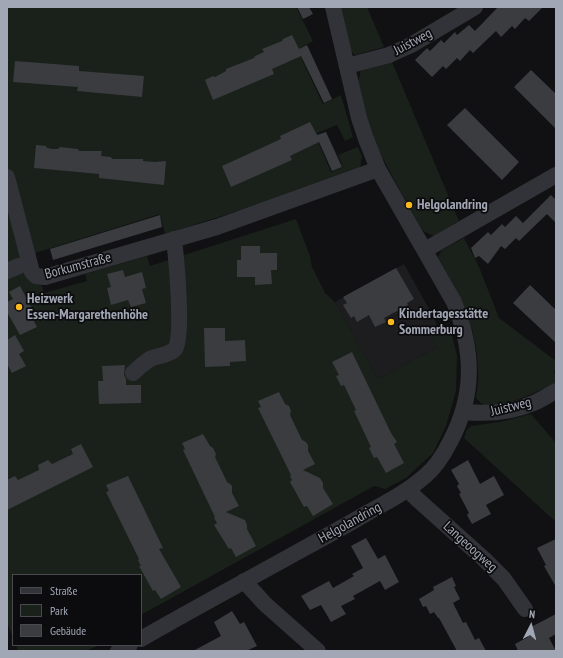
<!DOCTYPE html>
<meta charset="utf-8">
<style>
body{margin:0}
#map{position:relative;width:563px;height:658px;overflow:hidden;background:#111113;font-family:"PT Sans Narrow",sans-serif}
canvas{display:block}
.frame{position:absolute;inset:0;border:8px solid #a1a7b4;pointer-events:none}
.legend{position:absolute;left:12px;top:574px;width:130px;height:72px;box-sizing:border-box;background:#0c0c0e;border:1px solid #484a50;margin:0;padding:5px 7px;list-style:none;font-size:12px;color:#a1a7b4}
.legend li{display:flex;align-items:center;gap:8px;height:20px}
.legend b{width:20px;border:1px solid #484a50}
.north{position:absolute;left:511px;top:606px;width:40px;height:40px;-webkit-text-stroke:3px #0c0c0e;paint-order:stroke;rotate:6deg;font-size:11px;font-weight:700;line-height:16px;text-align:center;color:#a1a7b4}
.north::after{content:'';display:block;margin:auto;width:14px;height:18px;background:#a1a7b4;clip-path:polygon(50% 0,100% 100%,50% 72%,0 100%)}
</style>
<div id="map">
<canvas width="563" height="658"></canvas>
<div class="frame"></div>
<ul class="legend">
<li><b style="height:5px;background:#323338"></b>Straße</li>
<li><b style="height:11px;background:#19211a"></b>Park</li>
<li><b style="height:11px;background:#3a3c40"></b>Gebäude</li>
</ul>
<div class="north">N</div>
</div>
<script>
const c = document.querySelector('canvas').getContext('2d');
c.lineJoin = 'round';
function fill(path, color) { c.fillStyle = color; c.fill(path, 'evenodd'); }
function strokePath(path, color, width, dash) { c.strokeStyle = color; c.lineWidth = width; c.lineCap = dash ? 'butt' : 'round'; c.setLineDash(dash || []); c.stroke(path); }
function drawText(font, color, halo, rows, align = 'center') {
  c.font = font + ' "PT Sans Narrow",sans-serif'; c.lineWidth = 3.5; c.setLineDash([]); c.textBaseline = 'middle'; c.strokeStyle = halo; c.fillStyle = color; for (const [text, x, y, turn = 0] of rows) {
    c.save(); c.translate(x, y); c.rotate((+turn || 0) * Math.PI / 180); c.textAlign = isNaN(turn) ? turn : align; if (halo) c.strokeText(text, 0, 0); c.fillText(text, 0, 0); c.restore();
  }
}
const built = new Path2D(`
 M404,264l29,52 5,12 -8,5 7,14 -59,32 -43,-77z`);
const green = new Path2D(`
 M7,7h289l17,34 -13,7 2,12 21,44 18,-9 12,42 -8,4 -8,-16 -20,8 2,11 12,28 12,-5 -5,-12 20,-8 4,10 -2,11 -75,28 -120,38 -5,-20 -128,40 12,39 43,-12 -2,-7 62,-18 3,10 146,-47 14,37 2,11 13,26 10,9 43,77 59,-32 -8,-14 9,-5h12l7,27 -1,36 -10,35 -13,27 -27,25 -21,11 -11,-3 -233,129v-40h-128v63l-6,-16z
 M341,7h26l17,40 -29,8 -5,-4z
 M392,62l67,159 -25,15 -11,-5 -20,-35 -29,-54 -17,-53 4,-20z
 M464,238l15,29 20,51 57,43v8l-2,2 2,11c-23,12 -46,24 -73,23l-7,-7c1,-9 3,-19 2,-28 -1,-45 -19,-75 -40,-113l4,-7z
 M531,414l25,29v79l-92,-84 3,-8 4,-4 29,-4z
 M16,645h84l-15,6h-67z`);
const building = new Path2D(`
 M297,7h12l4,7 -10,5z
 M498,7h45l-14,14 -4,-3 -10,11 -3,-3 -11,11 -5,-6 -23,22 -3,-3 -10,11 -3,-3 -11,11 -3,-3 -11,11 -17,-17 12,-12 3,3 11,-11 3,3 11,-11 2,3 12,-10 6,6z
 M292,35l7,14 8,-4 25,54 -8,4 -23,-47 -29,13 2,5 -61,26 -8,-20 8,-4 2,1 11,-6v-2l28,-11 1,-2 9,-4 -2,-3 20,-8 1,-2z
 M15,61l64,5v5l65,5 -2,21 -65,-6 1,-4 -65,-5z
 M531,70l25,24v35l-42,-42z
 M465,108l54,54 -17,18 -55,-55z
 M310,122l7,13 9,-3 16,35 -10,4 -13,-29 -29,14 2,4 -61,27 -9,-21 59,-27 -1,-3z
 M36,145l10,1 1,2 6,1h5l2,-2 18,2 1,2h23l-1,5 10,1 1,2h31v2l12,1 11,-1 -2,24 -65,-7v-4l-65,-6z
 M551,195l5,5v23l-9,-9 -28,27 -3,-3 -11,11 -4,-3 -13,18 -9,-8 -4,2 -4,-10 17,-16 3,3 11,-11 3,3 11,-11 7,7z
 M160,215l2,12 -109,33 -3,-11z
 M241,246h19v7h17v17h-6l1,14 -17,1v-8h-18v-17h4z
 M396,268l18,31 -7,4 1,2 -24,13 2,4 -11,5 -6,-12 -12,7 -3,-6 -3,2 -8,-13 4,-2 -4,-6z
 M123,270l2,7 17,-5 4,16 -4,1 4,14 -15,4 -3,-7 -17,5 -4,-17 4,-1 -4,-13z
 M530,285l26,25v33l-43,-40z
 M20,286l15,28 -4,2 6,11 -17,8 -13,-23v-10l6,-3 -4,-7z
 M204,328h21v13l20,-1 1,21 -16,1v4l-25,1z
 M15,335l9,16 -5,3 7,12 -14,7 -5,-9v-24z
 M352,352l39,81 6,9 -3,2 10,19 -18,10 -9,-16 -3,1 -5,-10 2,-1 -17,-36 2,-1 -12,-25 -3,1 -5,-10 3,-1 -7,-13z
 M125,365l-1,10 2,4v6h15v18l-42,1 -1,-23h5l-1,-15z
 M279,392l6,12 4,2 2,5 -1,4 12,25 4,2 2,3v6l7,13 -12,6 17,8 3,5v5l10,16 -20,12 -6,-10 -3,1 -14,-25 2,-2 -2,-4 1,-1 -33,-67 3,-1 -3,-6z
 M203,434l7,12 3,2 3,6 -1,3 12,25 3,2 2,2v7l7,13 -13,6 19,8 2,5v4l9,17 -20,11 -5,-9 -2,1 -15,-24 3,-2 -3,-5 1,-1 -32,-67 2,-1 -3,-6z
 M81,444l12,23 -86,43v-30l8,-4 3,4 21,-10 -1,-5 10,-5 4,4 21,-10 -2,-5z
 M468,460l12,24 14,-8 10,19 -18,10 5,9 -19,10 -5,-9 2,-2 -10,-19 2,-1 -4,-7 2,-2 -8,-14z
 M128,476l35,72 -4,1 22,38 -20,12 -6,-9 -2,1 -14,-25h2l-3,-6 1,-1 -33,-67 3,-1 -3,-6z
 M366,538l12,21 7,-4 14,27 -14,8 -5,-9 -27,15 2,3 -14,7 5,8 -15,8 -10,-17 -11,5 -9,-14 28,-15 4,7 21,-12 -2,-2 11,-6 -12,-22z
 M556,539v48l-12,-21 2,-1 -9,-17z
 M452,577l4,9 -2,1 6,12 -7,4 10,20 3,-1 9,18 4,-2 7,13h-29l-18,-33h-1l-4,-6 -4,2 -4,-8 -3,1 -4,-8 15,-9 -1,-3z
 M232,611l8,13 4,-2 13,24 -11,5h-53l28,-15 -7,-14z
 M556,614v20l-7,4 7,13h-38l-3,-7 13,-7 -2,-3 7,-4 -2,-3z`);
const minor = new Path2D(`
 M347,66l42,-11 22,-10 64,-38
 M7,177l25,95 4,4 9,1 172,-50 161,-58
 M425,250l131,-75
 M7,271l12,-5
 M133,373c5,-5 11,-10 17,-14 8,-4 18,-3 25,-10 9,-9 1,-93 -1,-110
 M464,412c22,2 46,1 67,-8 9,-3 17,-9 25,-13
 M408,490l9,9 67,60 20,20 21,30
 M244,581l21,23 53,47
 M141,639c54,-31 108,-60 162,-90 22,-12 44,-24 66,-37 20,-11 39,-21 56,-36 11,-9 19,-22 25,-34 25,-47 24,-91 4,-140l-76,-133 -12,-30 -7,-21 -26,-111
 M118,651l12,-6`);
const markers = [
 [409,205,4,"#fcb820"],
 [19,307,4,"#fcb820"],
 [391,322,4,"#fcb820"]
];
const streetNames = [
 ["Juistweg",413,42,-28],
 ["Borkumstraße",78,266,-15],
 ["Juistweg",511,407,-14],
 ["Helgolandring",350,523,-29],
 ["Langeoogweg",470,547,42]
];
const poiNames = [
 ["Helgolandring",417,205],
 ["Heizwerk",27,299],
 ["Essen-Margarethenhöhe",27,315],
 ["Kindertagesstätte",399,314],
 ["Sommerburg",399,330]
];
fill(built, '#1d1d20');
fill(green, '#19211a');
fill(building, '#3a3c40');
strokePath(minor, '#323338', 16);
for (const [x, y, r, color] of markers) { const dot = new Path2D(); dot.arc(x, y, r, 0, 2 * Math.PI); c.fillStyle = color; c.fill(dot); strokePath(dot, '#0c0c0e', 1.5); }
drawText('14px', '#a1a7b4', '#0c0c0e', streetNames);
drawText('bold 14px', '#a1a7b4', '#0c0c0e', poiNames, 'left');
</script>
